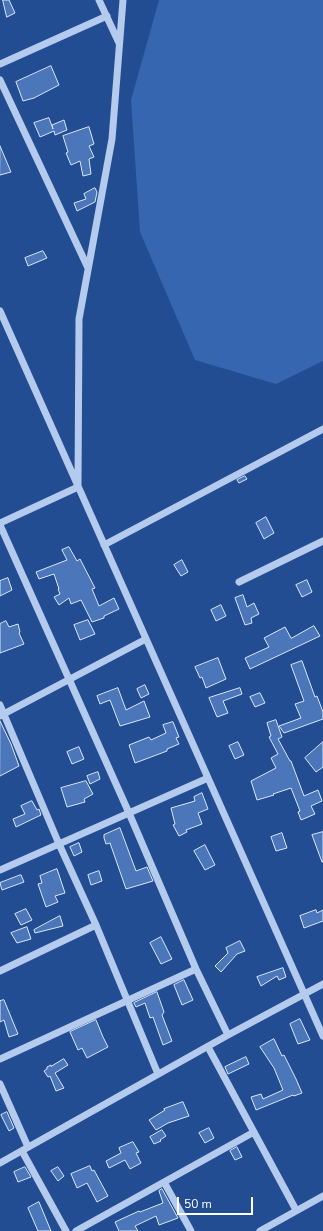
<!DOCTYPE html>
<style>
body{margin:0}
#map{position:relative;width:323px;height:1231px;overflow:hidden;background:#224d92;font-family:"Nunito Sans",sans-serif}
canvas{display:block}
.scale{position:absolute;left:177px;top:1197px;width:76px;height:18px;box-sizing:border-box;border:2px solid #fff;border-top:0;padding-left:5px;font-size:12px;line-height:14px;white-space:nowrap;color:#fff;-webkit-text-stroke:3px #224d92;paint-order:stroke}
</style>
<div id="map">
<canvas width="323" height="1231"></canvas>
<div class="scale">50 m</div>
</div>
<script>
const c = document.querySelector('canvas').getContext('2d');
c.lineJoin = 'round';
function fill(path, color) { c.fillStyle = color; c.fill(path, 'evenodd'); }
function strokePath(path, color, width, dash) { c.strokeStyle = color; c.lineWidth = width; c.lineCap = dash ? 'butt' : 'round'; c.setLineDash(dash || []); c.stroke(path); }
const green = new Path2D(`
 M159,0h164v361l-47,23 -81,-24 -55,-128 -9,-132z`);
const building = new Path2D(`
 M3,0h6l6,13 -8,4z
 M51,66l8,19 -25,13 -11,3 -7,-19z
 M49,118l4,11 -1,-4 12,-5 3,10 -12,5 -1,-4 -14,6 -6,-14z
 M89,127l5,17 -5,2 5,11 -5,2 2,15 -8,2 -3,-15 -9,4 -5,-12 2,-1 -5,-16z
 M0,146l11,26 -11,3z
 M95,188l2,4 -2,10 -18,9 -3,-8 12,-4 -2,-5z
 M43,251l4,7 -19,8 -3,-8z
 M245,476l2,3 -8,4 -2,-3z
 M266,517l8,16 -10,6 -8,-16z
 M69,547l8,14 3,-2 15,29 -3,1 7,17 15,-8 5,11 -15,7v2l-12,4 -11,-22 -10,4 -2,-6 -10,7 -5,-8 6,-3 -2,-5h1l-5,-15 -15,5 -3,-7 31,-12 -5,-10z
 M182,560l6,12 -7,4 -7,-11z
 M8,578l4,12 -12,6v-15z
 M307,580l5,12 -10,5 -6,-12z
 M243,595l4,12 7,-4 5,11 -8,4 1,5 -7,2 -10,-27z
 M221,605l5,11 -10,5 -5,-11z
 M88,620l7,14 -15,6 -6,-15z
 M6,621l3,6 9,-3 2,8 -1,1 5,11 -24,9v-29z
 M314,626l6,10 -70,33 -5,-11 24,-11 -5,-9 21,-11 6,11z
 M218,658l8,21 -20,9 -4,-11 -2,1 -5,-11z
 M302,661l13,36 2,-1 6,16v7l-39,14 -5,-7 22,-8 -6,-14 9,-3 -13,-36z
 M145,685l4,9 -8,4 -4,-9z
 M118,688l8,22 18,-9 6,16 -30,9 -10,-26 -10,4 -3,-8z
 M240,688l2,6 -19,7 5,12 -11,4 -8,-19z
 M260,693l5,10 -10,4 -5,-10z
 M276,720l6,17 -4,2 12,22h1l13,35 14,-6 4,11 -11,5 4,8 -14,6 -3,-8 2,-1 -9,-23 -18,6 1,1 -17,5 -6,-19 25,-13 -5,-10 7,-4 -9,-17 2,-1 -4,-13z
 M0,721l11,23 8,22 -19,10z
 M173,722l6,15 -3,1 3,6 -12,5v2l-32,12 -6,-18 20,-8 2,3 15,-7 -3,-8z
 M238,742l6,13 -9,4 -6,-13z
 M323,742v25l-7,5 -11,-14z
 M79,747l5,12 -12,5 -5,-12z
 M98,772l2,7 -10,5 -3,-8z
 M86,781l7,13 -9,5 1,3 -18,5 -6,-19z
 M202,793l6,16 -10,4 4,11 -16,6 1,2 -8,4 -6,-11 2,-1 -4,-16 24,-7 -1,-4z
 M32,801l5,9 2,-1 2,6 -25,12 -3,-8 12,-5 -4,-8z
 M120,828l16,43 11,-4 6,14 -27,8 -16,-46 -4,1 -2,-6v-3z
 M323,832v30h-1l-10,-27z
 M282,833l5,15 -11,3 -5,-14z
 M79,843l3,9 -8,4 -4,-9z
 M205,845l10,20 -10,5 -11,-19z
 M57,869l8,24 -10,3 3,6 -12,5 -8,-23 4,-1 -2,-7z
 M99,871l3,10 -11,4 -3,-10z
 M21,875l3,7 -22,8 -2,-7z
 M26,909l6,11 -11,5 -6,-11z
 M316,910l1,3 6,-3v11l-19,7 -4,-12z
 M60,916l3,10 -28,7 -1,-3z
 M27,927l4,12 -14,4 -6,-10z
 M161,937l11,22 -11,5 -11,-21z
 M240,941l5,10 -8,3 -16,18 -6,-6 13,-13 -2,-5z
 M283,968l3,9 -7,3 -2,-4 -16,10 -4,-9z
 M184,980l9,20 -11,5 -8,-20z
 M157,992l7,20 -2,3 10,26 -9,4 -10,-28 -3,1 -5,-15 -9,4 -2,-4z
 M4,1000l14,34 -9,3 -5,-17 -4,2v-21z
 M300,1019l10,21 -12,4 -8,-20z
 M96,1020l7,17 5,10 -21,11 -5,-10 -4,2 -8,-18z
 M274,1039l8,17 2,-1 12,24 6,14 -8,3 -1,-1 -37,15 -5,-13 10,-3 2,5 20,-9 -9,-22 -14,-21z
 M246,1057l3,7 -21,10 -3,-7z
 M64,1059l4,6 -13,8 9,15 -8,3 -6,-15 -2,1 -4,-6 3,-2v-2l4,-2v1z
 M183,1102l6,14 -21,7 -12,7 -7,-10 16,-10 -1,-1z
 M7,1112l7,16 -5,3 -8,-16z
 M209,1128l5,10 -9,5 -6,-10z
 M162,1130l4,6 -6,4 1,1 -7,3 -4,-7z
 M133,1142l6,10 -3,1 5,10 -11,6 -5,-9 -16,8 -3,-7 15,-8 -2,-5z
 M237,1147l5,10 -7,3 -5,-9z
 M90,1166l2,5 2,-1 14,26 -11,6 -10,-19 -10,5 -6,-14z
 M25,1167l6,10 -13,5 -4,-10z
 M58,1167l6,9 -6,5 -7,-10z
 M162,1189l16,29 -19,7 -3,-9 -21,10 3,5h-19l-4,-9 24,-11 1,1 23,-9 -4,-12z
 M39,1202l12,29h-13l-10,-23z`);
const minor = new Path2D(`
 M99,0l20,43
 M0,64l107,-48
 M0,80l88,188
 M0,311l323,725
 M0,523l78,-36 1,-168 33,-180 11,-139
 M0,525l129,288 67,156 32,66
 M104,545l219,-116
 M239,582l84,-41
 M0,705l59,139 37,81 62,149
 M0,716l146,-77
 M0,870l208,-92
 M0,971l96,-46
 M208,1047l88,163
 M0,1059l196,-90
 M0,1084l28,63
 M22,1151l44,80
 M0,1163l228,-128 95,-51
 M164,1182l27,49
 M76,1231l178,-99
 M260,1231l63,-35`);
fill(green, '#3566af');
fill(building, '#4b76b9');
strokePath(building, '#d9e6f9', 1);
strokePath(minor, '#b4cbed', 7);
</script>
